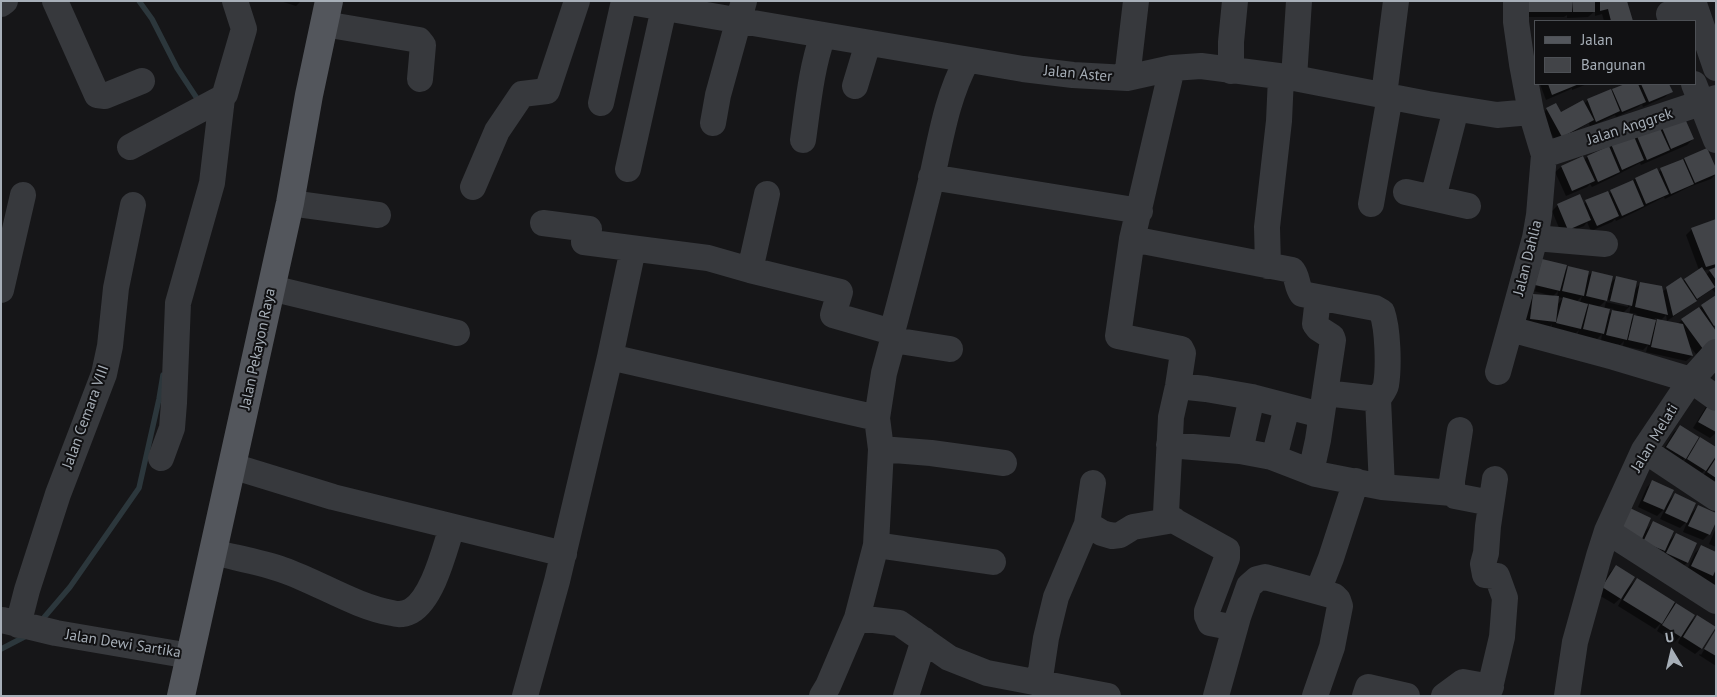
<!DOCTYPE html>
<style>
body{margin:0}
#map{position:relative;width:1717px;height:697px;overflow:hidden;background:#161618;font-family:"PT Sans",sans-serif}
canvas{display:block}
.frame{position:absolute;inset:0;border:2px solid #a7afb8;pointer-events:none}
.legend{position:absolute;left:1534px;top:20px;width:162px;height:65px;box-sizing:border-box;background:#111113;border:1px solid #4d5055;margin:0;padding:6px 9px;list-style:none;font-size:15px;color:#a7afb8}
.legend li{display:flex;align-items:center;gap:10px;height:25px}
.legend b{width:25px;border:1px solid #4d5055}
.north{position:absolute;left:1647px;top:627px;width:50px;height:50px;-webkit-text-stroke:4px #111113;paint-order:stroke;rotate:351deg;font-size:14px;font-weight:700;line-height:20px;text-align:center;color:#a7afb8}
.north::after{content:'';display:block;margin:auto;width:18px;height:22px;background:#a7afb8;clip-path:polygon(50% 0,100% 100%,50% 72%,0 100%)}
</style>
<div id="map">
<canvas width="1717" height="697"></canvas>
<div class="frame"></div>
<ul class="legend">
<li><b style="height:6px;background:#53565c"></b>Jalan</li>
<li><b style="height:14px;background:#424448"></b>Bangunan</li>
</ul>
<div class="north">U</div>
</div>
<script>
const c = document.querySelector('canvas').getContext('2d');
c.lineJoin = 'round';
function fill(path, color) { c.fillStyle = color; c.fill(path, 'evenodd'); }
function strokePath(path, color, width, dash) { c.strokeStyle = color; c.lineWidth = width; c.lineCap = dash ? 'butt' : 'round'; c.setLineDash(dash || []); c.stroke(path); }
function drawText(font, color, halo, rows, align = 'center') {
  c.font = font + ' "PT Sans",sans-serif'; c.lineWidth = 4; c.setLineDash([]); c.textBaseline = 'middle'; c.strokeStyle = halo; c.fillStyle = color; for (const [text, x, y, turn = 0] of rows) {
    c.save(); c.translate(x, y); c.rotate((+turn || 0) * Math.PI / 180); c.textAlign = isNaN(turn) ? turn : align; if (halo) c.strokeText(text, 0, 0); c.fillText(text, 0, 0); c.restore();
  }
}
const shadow = new Path2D(`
 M280,1h21l-5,5z
 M1520,1h105l6,20h-27l-2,-7 -7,2v-5l-7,6 -21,1v-3l-3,2h-43z
 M1540,84h47l-15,6v-2l-3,2 -23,10z
 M1629,84h39l3,7 -6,6 -22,10 -1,-3 -4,3 -22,10 -1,-2 -25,12 -1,-4 -33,19 -15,-27 6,-6 14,4 23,-9 4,-4 23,-8z
 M1658,126l35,13 -6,6 -46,20 -1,-2 -27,14 -21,10 -2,-3 -3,3 -21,9 -11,-24 6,-5 22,-10 1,3 3,-3 24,-12z
 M1685,159l31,15 -5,5 -22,8 -24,12 -1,-2 -27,14 -21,10 -1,-2 -3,3 -21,9 -4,-9 -3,4 -22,9 -10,-24 6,-6h25l3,-3 22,-8 27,-15 22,-9 1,2z
 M1716,220v74l-4,-5 -45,32 -1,-6 -6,6 17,3 39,-27v28l-4,3 4,5v7l-20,14 -9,-11 5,13 -6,5 -40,-9 2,-7 -5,5 -20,-4 1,-5 -4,4 -19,-4 1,-7 -5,5 -20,-4 2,-5 -5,5 -23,-6 1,-5 -3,4 -24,-3 3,-24 5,-6 15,2 1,-2 -19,-5 6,-24 6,-6 23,6 -1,6 4,-5 20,5 -2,6 6,-6 20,4 -2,8 6,-7 20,5 -2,8 7,-7 20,4 1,5 18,-13 2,3 17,-12 -13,-35 6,-6zM1539,266h2l-6,25 -2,-1zM1713,268l-7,7 -3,-4zM1558,291l-1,7 -5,-1zM1582,296l-2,7 -4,-1zM1557,297l6,1 -6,7zM1604,299l24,5v3l-22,-5 -2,7 -5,-2 6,-6zM1587,303l3,1 -5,5 1,-4zM1631,305l-2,10 -6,-2zM1609,308l5,1 -7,7zM1632,313l5,1 -6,6zM1655,318l4,1 -6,6z
 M1716,403v30l-6,5 -17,-10 13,-21z
 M1680,427l13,20 8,-8 13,20 2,-2v30l-14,-8 5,-11 -8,8 -17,-10 4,-9 -7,7 -18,-11 13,-21z
 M1652,482l15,21 8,-9 15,21 8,-9 11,28 -6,6 -20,-8 5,-12 -8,8 -20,-9 6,-12 -9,9 -19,-9 9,-20z
 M1653,523l14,20 9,-9 20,9 -9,20 -6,5 -20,-9 5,-11 -8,9 -20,-9 7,-17z
 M1716,528v19l-7,-3z
 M1701,547l15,7v33l-30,-15 9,-19z
 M1616,567l12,21 9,-9 57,36 -5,9 8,-8 6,31 -8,7 -17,-11 4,-9 -7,8 -18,-11 5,-9 -7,7 -37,-23 6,-11 -10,9 -17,-10 13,-22z
 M1716,630v36l-17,-11 1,-1 1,1z`);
const stream = new Path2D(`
 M139,1l13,18 25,49 23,35
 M41,621l29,-34 69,-99 20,-89 4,-24
 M1,649l27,-14`);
const building = new Path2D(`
 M1526,1h46v11h-46z
 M1572,1h23v11h-22z
 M1600,1h27l6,20h-22l-3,-12 -8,2z
 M1548,84h31l-27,11z
 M1625,84h13l8,18 -24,10 -10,-23z
 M1641,84h28l4,8 -24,10z
 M1611,89l9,22 -24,11 -9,-23z
 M1583,100l11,20 -32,17 -16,-29 10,-5 5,9z
 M1683,114l11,25 -23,10 -11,-26z
 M1658,124l12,26 -23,10 -11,-26z
 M1633,134l11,26 -22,10 -11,-26z
 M1609,146l11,26 -22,10 -11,-26z
 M1707,148l9,20v6l-21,9 -11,-25z
 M1583,156l12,25 -23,10 -11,-25z
 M1683,159l11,25 -23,10 -11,-26z
 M1657,168l12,26 -23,10 -11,-26z
 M1633,180l11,26 -22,10 -12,-26z
 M1608,191l11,25 -22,10 -12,-26z
 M1580,194l11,26 -23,10 -11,-26z
 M1716,219v45l-10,3 -15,-39z
 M1542,259l25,6 -7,26 -25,-6z
 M1568,266l21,5 -5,25 -22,-5z
 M1702,267l13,20 -18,12 -13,-20z
 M1716,267v13l-7,-10z
 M1592,271l21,5 -6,25 -21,-5z
 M1616,276l21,5 -5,25 -22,-5z
 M1681,277l16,24 -24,15 -7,-29z
 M1640,282l22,4 6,29 -33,-8z
 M1533,294l26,2 -3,26 -26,-3z
 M1716,295v30l-2,1 -13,-21z
 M1563,297l25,7 -7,25 -25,-6z
 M1589,304l21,5 -6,25 -21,-5z
 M1699,307l17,24v9l-13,9 -22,-30z
 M1612,310l21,4 -6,26 -21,-5z
 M1634,315l22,5 -6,25 -22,-5z
 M1657,319l26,5 10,32 -42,-9z
 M1712,399l4,3v30l-18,-10z
 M1680,425l19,12 -13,22 -20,-12z
 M1700,437l16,10v9l-10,15 -19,-12z
 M1716,458v20l-9,-6z
 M1652,480l22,10 -10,20 -21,-9z
 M1675,493l21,10 -9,20 -22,-10z
 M1698,505l18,8v9l-6,13 -22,-9z
 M1630,508l21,10 -9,21 -21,-10z
 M1653,521l21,10 -9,20 -22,-9z
 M1676,533l21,10 -9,20 -22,-10z
 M1701,545l15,7v17l-3,7 -22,-10z
 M1616,565l19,12 -14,22 -19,-12z
 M1637,578l38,24 -13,22 -39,-24z
 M1676,603l19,12 -14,22 -19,-12z
 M1697,615l19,12 -14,22 -19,-12z
 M1716,629v27l-12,-7z`);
const minor = new Path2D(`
 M55,1l42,94 8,1 37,-15
 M624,1l399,68 50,6 54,3 45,-10 29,-2 93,12 134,26 69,11 34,-3
 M1516,1v21l6,42 9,48 13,43 -5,60 -4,23 -25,91 104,28 77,23 25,18
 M1693,1l23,67
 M1,4l4,-3
 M1669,14l25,-9
 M324,24l95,16 4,5 -3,34
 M967,60c-20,37 -26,77 -35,117 -13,52 -26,103 -40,155l1,8 -9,33 -7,45 4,31 -5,96 -19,73 42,5 50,35 38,15 121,23
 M1172,68l-40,171 -14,97 63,13 2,4 -5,33 -7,31 -5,96 5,6 56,31v8l-20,53v5l3,7 25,5
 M1231,71v-29l4,-41
 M1127,78l9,-77
 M1294,78l5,-77
 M1694,84l22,56
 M855,86l13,-43
 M1384,95l12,-94
 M601,103l23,-102
 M713,123l5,-28 26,-94
 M803,140c5,-35 8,-71 20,-105
 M130,147l92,-49 3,-4 19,-65 -9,-28
 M1544,155l172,-57
 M628,169l36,-161
 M931,177l209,34
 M473,187l24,-56 25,-37 25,-3 30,-90
 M1406,192l62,14
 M1433,198l23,-89
 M290,203l88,12
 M1371,204l19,-108
 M543,223l46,6 -5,13 124,16 42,12 90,22 -7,23 59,17
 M1535,238l70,6
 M1132,239l160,31c6,6 4,16 10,24l73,14 7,4c6,17 7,55 4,73 -1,5 -5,9 -8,14l4,88
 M1268,266l-1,-39 12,-106 2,-44
 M750,270l17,-76
 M271,288l186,45
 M1,290l22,-95
 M893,340l57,9
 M610,357l23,-108
 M1498,372l12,-43
 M1325,393l53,6
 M1252,397l69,18
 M1169,445l71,6 12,-54 -46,-8 -28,-3
 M881,449l50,4 73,10
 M1644,450l72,48
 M1240,451l32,6 44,17 66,13 70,6 3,3 36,7
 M161,458l11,-30 2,-25 4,-100 34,-120 10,-85
 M1274,458l13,-51
 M232,466l101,31 231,57
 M1311,472l7,-32 15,-100 -1,-3 -14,-9 -3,-4 3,-26
 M1452,493v-12l8,-51
 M1087,524l15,9 10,3 8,-1 13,-8 41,-7
 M1607,531l109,70
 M876,545l117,17
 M213,552c23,6 48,10 70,18 35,12 73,37 109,43 6,2 13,1 19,-2 22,-13 33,-60 41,-84
 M1318,591l13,-33 25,-77
 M2,620l54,13 134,23
 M18,625l9,-35 31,-96 46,-120 6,-28 6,-58 17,-83
 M1039,684l7,-46 10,-41 31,-73 6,-41
 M525,696l32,-115 53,-224 267,61
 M822,696l6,-10 29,-68
 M906,696l18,-56
 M1216,696l22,-79 11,-31 8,-7 8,-2 69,19 4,4 2,6 -8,41 -17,49
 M1365,696l3,-9 39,9
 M1444,696l19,-14 28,5
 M1488,696l14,-59 3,-39 -8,-22 -12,-1 -2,-11 3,-11 2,-27 7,-47
 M1567,696l8,-54 24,-86 8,-25 37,-81 47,-70 25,-28`);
const major = new Path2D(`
 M181,696l109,-493 19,-108 20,-94`);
const streetNames = [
 ["Jalan Aster",1078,74,5],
 ["Jalan Anggrek",1630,127,-18],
 ["Jalan Dahlia",1528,258,-76],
 ["Jalan Pekayon Raya",258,349,-78],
 ["Jalan Cemara VIII",86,417,-70],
 ["Jalan Melati",1655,438,-59],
 ["Jalan Dewi Sartika",123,644,9]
];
fill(shadow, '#0007');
strokePath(stream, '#2c373c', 5.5);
fill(building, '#424448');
strokePath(minor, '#37393d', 26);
strokePath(major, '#53565c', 28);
drawText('15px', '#a7afb8', '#111113', streetNames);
</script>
